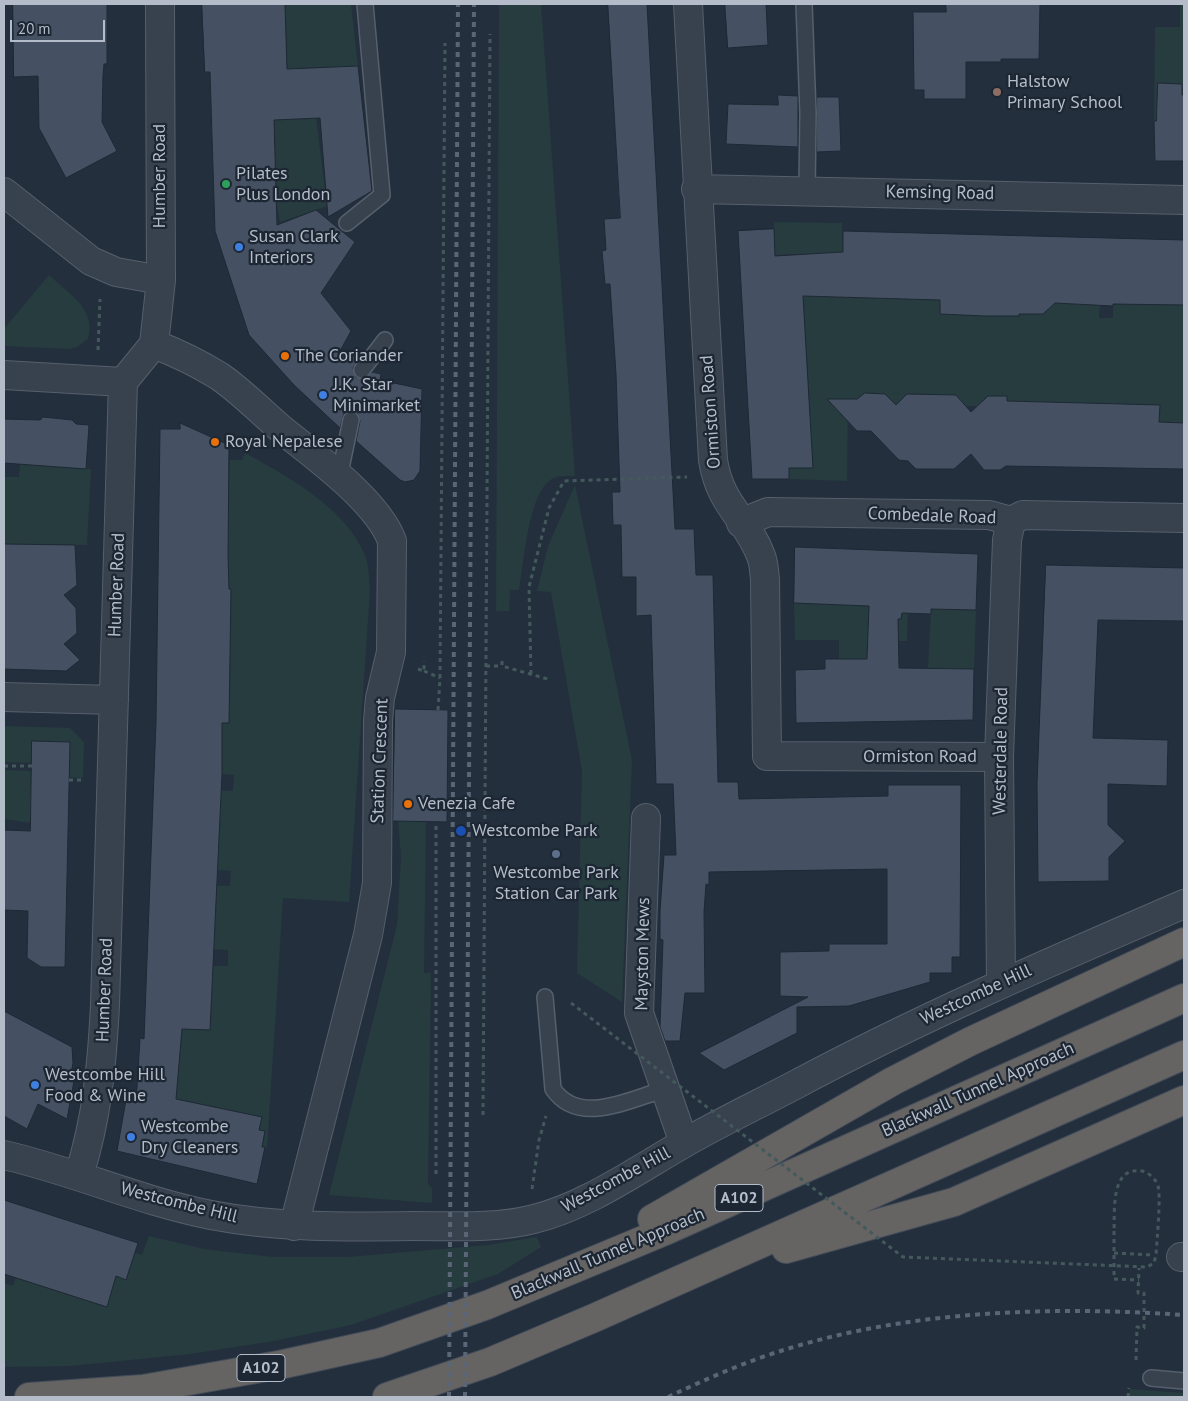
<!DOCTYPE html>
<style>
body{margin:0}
#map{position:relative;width:1188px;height:1401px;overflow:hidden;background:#242f3e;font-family:"PT Sans",sans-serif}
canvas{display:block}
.frame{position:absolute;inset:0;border:5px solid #b4bcc9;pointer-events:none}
.scale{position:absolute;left:10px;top:20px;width:95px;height:22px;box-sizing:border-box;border:2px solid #b4bcc9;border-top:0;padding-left:6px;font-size:15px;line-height:18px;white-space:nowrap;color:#b4bcc9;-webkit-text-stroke:4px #1d2633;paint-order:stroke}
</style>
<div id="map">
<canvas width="1188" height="1401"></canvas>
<div class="frame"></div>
<div class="scale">20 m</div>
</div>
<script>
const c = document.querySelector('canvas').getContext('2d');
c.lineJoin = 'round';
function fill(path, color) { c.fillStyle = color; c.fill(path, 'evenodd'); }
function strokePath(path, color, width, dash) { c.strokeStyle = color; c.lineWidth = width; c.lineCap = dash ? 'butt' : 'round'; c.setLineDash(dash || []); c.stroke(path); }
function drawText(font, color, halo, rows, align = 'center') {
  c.font = font + ' "PT Sans",sans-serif'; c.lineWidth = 4.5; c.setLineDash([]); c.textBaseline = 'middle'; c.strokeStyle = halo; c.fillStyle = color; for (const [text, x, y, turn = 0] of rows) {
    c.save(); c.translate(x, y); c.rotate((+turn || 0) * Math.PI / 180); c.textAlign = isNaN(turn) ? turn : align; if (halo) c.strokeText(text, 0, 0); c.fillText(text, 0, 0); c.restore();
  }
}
const green = new Path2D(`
 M285,4h66l7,62 -48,2 17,138 -47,16 -3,-17 -15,3 -4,-57 19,-48 10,-42z
 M499,4h42l34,472c-8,0 -17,-1 -23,3 -24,13 -28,86 -33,111h-9l-1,21h-13z
 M1180,4h4v91h-2v-11l-16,-1 1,38h-13l1,-94h25z
 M774,222l68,1 2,45 97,2 -1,44 79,2 1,-44 28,30 52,1 -1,15h14v-14l71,1v118h-5l-1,9 -19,-1v-26l-152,-3v-6h-19l-11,10h-11l-10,-11 -49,-1 -11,11 -11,-11 -20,-1 -8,6h-9l-1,82 -58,-2v-11l24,-1 -2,-29 -25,1 -1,-14 25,-2 -1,-32 -27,-14 26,-2 -2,-29 -25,1 -1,-14 25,-2 -2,-31 -25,1 29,-47 -32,1z
 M49,275c19,18 48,34 39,64l-11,8 -8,2 -65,-3v-17z
 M245,453c41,22 100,55 119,100 5,10 5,26 6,37l-21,312 -66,-4 -16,250 -5,-1 3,-16 -6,-1 2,-13 -31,-7 -6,29 -14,-3 6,-29 -32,-6 -6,28 -25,-50 29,-41v-9l28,1 2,-32 -29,-2 29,-15 1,-15h15v-16l-43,-2 30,-15v-31l-28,-17 43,1 1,-15 -14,-1 -26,-81 42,2 1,-16 -13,-1v-51h8l1,-40 -17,-1 17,-14 1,-79 -36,-1 33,-16v-32l-32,-1v-15h33v-32l-33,-1 1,-15 32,1 1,-17h12z
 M20,463l71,6 -4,76 -83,-1v-67h15z
 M575,485l57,275 -10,242 -45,-29 5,-202 -31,-179 -14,-1 11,-45z
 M870,584l-2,36 16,1v-3l17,1 2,-34 5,17 -1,39h-23l-14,19 -31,-1v-19h-44l-1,-37h17z
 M931,608l45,2 -2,59h-17l-14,16 -1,-17h-14z
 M4,726l66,2 14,14 -1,36 -14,-1 1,-35 -37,-1 -1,22 -28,-1z
 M4,770l28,1 -1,52 -27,-4z
 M398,821h28l-2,152h7l-3,211 4,4v15l-103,-8 68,-270 4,-68z
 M149,1236l55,13 69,8h75l139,-12 50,-8 4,10 -43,27 -147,51 -77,16 -84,13 -120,12 -66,1v-84l9,3 12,-39 4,35 77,25 10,-31 10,3 9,-26 7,2z
 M1130,1389l54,4v4h-55z`);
const building = new Path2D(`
 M13,4h94v60h-3l-1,12 -1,46 15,29 -51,27 -27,-50 -1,-52 -24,1z
 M202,4h83l2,65 71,-3 14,125 -44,26 -8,-99 -46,2 3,105 39,-15 39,32 -34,51 30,38 -11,20 20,6 -7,11 3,9 9,2 7,-7 9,2 -1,6 42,9 -2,82 -6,9 -9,2 -5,-2 -44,-39 4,-20 -3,-8 -8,-2 -5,2 -4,15 -46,-43 -45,-50 -34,-104 -5,-159h-5z
 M608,4h39l28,525h19l2,46h17l5,207h20l1,17 149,-3v-11h73l-1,172h-8v16h-22v9l-81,24 -52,1v26l-73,37 -25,-17 109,-56 -28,-1v-44l49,-1v-7h58v-75l-178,3v13l-3,-1 -2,28 1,81h-20l-5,48h-15l-5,-14 3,-87 -3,-1v-28l4,-56h12l-3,-71h-17l-5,-169 -15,1v-39h-14l-1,-52h-8l-1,-33h8l-4,-118 -6,-90h-5l-3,-33 4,-1 -2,-31 16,-1z
 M725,4h41l2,41 -40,3z
 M946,4h94l-1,55h-38v3h-35v37h-42v-9h-10l-1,-78h33z
 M1158,83l24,1v11h2v66h-29l-1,-40h2z
 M778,95l20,1v51l-72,-3 2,-40 50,1z
 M817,97h22l2,54 -24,1z
 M774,229l1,27 68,-4v-21l341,9v65l-71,-1v2l-58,-3 -12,11h-24v2h-34l-45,-2v-14l-137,-4 10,172h-24v11h-37l-14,-248z
 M865,393l20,1 11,11 11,-11 49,1 15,17 17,-16h19v5l153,4 -1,17 25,1v46l-178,-3 -6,4h-16l-13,-16 -17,15h-38l-8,-8 -9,-1 -28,-29h-14l-30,-32h30z
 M43,417l29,3 4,4 13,1 -3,44 -82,-6v-44l36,1z
 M180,423l49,22 -1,111 1,33h2l-2,134h-7v51l-12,256 -28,-1 -6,70 86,18 -3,13 6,1 -3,16h3l-8,37 -140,-33 9,-51 10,3 4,-65 4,1 12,-317 4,-293h20z
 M4,544l71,1 2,40 -13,10 12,13 1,25 -13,11 16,16 -14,11 -62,-2z
 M795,547l183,7 -2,56 -45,-1v5l-29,-1 -1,6h-3l1,49 75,1 -1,51 -177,3 -1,-53 30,-1v-10h42l2,-53 -75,-3z
 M1046,565l138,3v53l-86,-1 -5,118 75,2 -1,46 -59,-2v41l17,16 -16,16v24l-71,1 -1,-98z
 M395,709l53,1 -1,112 -54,-1z
 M32,741l38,1 -5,225h-24l-14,-9 1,-47 -24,-1v-80l26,1z
 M4,1011l68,36 1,16 -3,16 4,2 -7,38 -29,-15 -11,25 -23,-13z
 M4,1200l134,43 -12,37 -10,-4 -9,31 -103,-33z`);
const path = new Path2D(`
 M98,350l2,-51
 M502,661v5l49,14
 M486,666h16
 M418,669l6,2v-10
 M424,671l16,7
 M531,674l-2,-87 20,-79 15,-27 123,-4
 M438,710l2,-32 5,-635
 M4,766h28
 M69,780h14
 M483,1115l7,-1081
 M436,1174v-352
 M532,1189l7,-49 7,-24
 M1114,1231v48l25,1
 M1114,1253l39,2
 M1136,1360l1,-33 7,1v-35h-6l1,-25
 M1128,1397l1,-9`);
const service = new Path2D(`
 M804,4l4,109 -1,77
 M347,223l35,-28 -17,-191
 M362,370l23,-30
 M339,478l12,-58
 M545,997l8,92c26,38 77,10 113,0
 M1151,1378l33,3`);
const minor = new Path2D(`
 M688,4l25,456c7,46 34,58 48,96 3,7 3,16 4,23l2,177 232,1
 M696,189l488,11
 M4,192l87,69 25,11 45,8
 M154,344c23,9 44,19 65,32 22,15 41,35 61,52 34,28 97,72 112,113l-1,111 -11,46 -2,23 -1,162 -9,52 -74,291
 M4,375l119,7
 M741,523l27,-11 221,3 22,6
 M4,697l110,3
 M646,818l-7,195 45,130
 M79,1175c18,-56 23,-111 26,-170l18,-623 31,-38 7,-64 -1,-276
 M1181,1257h3`);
const tertiary = new Path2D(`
 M1001,983l-2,-226 8,-217 4,-19 12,-6 161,3
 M4,1155c70,16 136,46 207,60 67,13 135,12 202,11 40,0 82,3 121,-7 52,-13 100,-47 147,-74 36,-21 74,-39 112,-59 127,-68 259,-125 391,-182`);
const trunk = new Path2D(`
 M652,1219l241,-138 78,-40 213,-99
 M786,1249l168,-47 230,-102
 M29,1397l114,-8 141,-25 95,-21 108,-38 178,-74 519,-233
 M387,1397l103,-35 104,-44 590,-263`);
const rail = new Path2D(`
 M449,1397l9,-1393
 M465,1397l9,-1393
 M668,1397c38,-18 79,-36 119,-48 126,-39 266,-43 397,-34`);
const pathBridge = new Path2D(`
 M571,1003l332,254 244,10 7,-4 2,-8c1,-15 5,-58 2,-69 -2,-7 -10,-14 -16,-15 -32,-5 -27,40 -28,60`);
const markers = [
 [997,92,5,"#8d6e63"],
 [226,184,5,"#2e9e5b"],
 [239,247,5,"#3f7fe0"],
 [285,356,5,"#e8710a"],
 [323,395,5,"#3f7fe0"],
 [215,442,5,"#e8710a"],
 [408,804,5,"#e8710a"],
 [461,831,6,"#1a4fb4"],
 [556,854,5,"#5c6f8a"],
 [35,1085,5,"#3f7fe0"],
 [131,1137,5,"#3f7fe0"]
];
const shields = [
 [739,1198,48],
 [261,1368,48]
];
const shieldNames = [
 ["A102",739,1198],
 ["A102",261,1368]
];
const poiNames = [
 ["Halstow",1007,82],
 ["Primary School",1007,103],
 ["Pilates",236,174],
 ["Plus London",236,195],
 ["Susan Clark",249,237],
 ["Interiors",249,258],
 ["The Coriander",295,356],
 ["J.K. Star",333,385],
 ["Minimarket",333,406],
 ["Royal Nepalese",225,442],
 ["Venezia Cafe",418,804],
 ["Westcombe Park",472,831],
 ["Westcombe Park",556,873,"center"],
 ["Station Car Park",556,894,"center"],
 ["Westcombe Hill",45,1075],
 ["Food & Wine",45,1096],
 ["Westcombe",141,1127],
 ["Dry Cleaners",141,1148]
];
const streetNames = [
 ["Humber Road",160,176,-90],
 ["Kemsing Road",940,193,1],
 ["Ormiston Road",711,412,-94],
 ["Combedale Road",932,516,2],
 ["Humber Road",117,585,-88],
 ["Westerdale Road",1001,751,-89],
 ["Ormiston Road",920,757],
 ["Station Crescent",380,761,-88],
 ["Mayston Mews",643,954,-89],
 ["Humber Road",105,990,-88],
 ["Westcombe Hill",976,995,-25],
 ["Blackwall Tunnel Approach",978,1090,-24],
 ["Westcombe Hill",616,1180,-28],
 ["Westcombe Hill",179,1203,14],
 ["Blackwall Tunnel Approach",608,1254,-23]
];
fill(green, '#263c3f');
fill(building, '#455162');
strokePath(building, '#1f2835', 1);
strokePath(service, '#565f6c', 18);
strokePath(minor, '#565f6c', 30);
strokePath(tertiary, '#565f6c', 30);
strokePath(trunk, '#434c59', 30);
strokePath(path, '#44595c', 3, [4, 4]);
strokePath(service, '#38414e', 15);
strokePath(minor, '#38414e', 28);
strokePath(tertiary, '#38414e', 28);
strokePath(trunk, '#656462', 28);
strokePath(rail, '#5a6575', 4, [5, 5]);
strokePath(pathBridge, '#44595c', 3, [4, 4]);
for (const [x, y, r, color] of markers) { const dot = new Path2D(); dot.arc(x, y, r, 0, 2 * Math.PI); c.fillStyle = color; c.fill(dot); strokePath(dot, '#1d2633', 2); }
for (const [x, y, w] of shields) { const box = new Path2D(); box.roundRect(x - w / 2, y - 13.5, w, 27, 4); c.fillStyle = '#1d2633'; c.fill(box); strokePath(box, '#b4bcc9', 1); }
drawText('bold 16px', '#b4bcc9', null, shieldNames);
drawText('18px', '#b4bcc9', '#1d2633', poiNames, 'left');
drawText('18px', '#b4bcc9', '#1d2633', streetNames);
</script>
